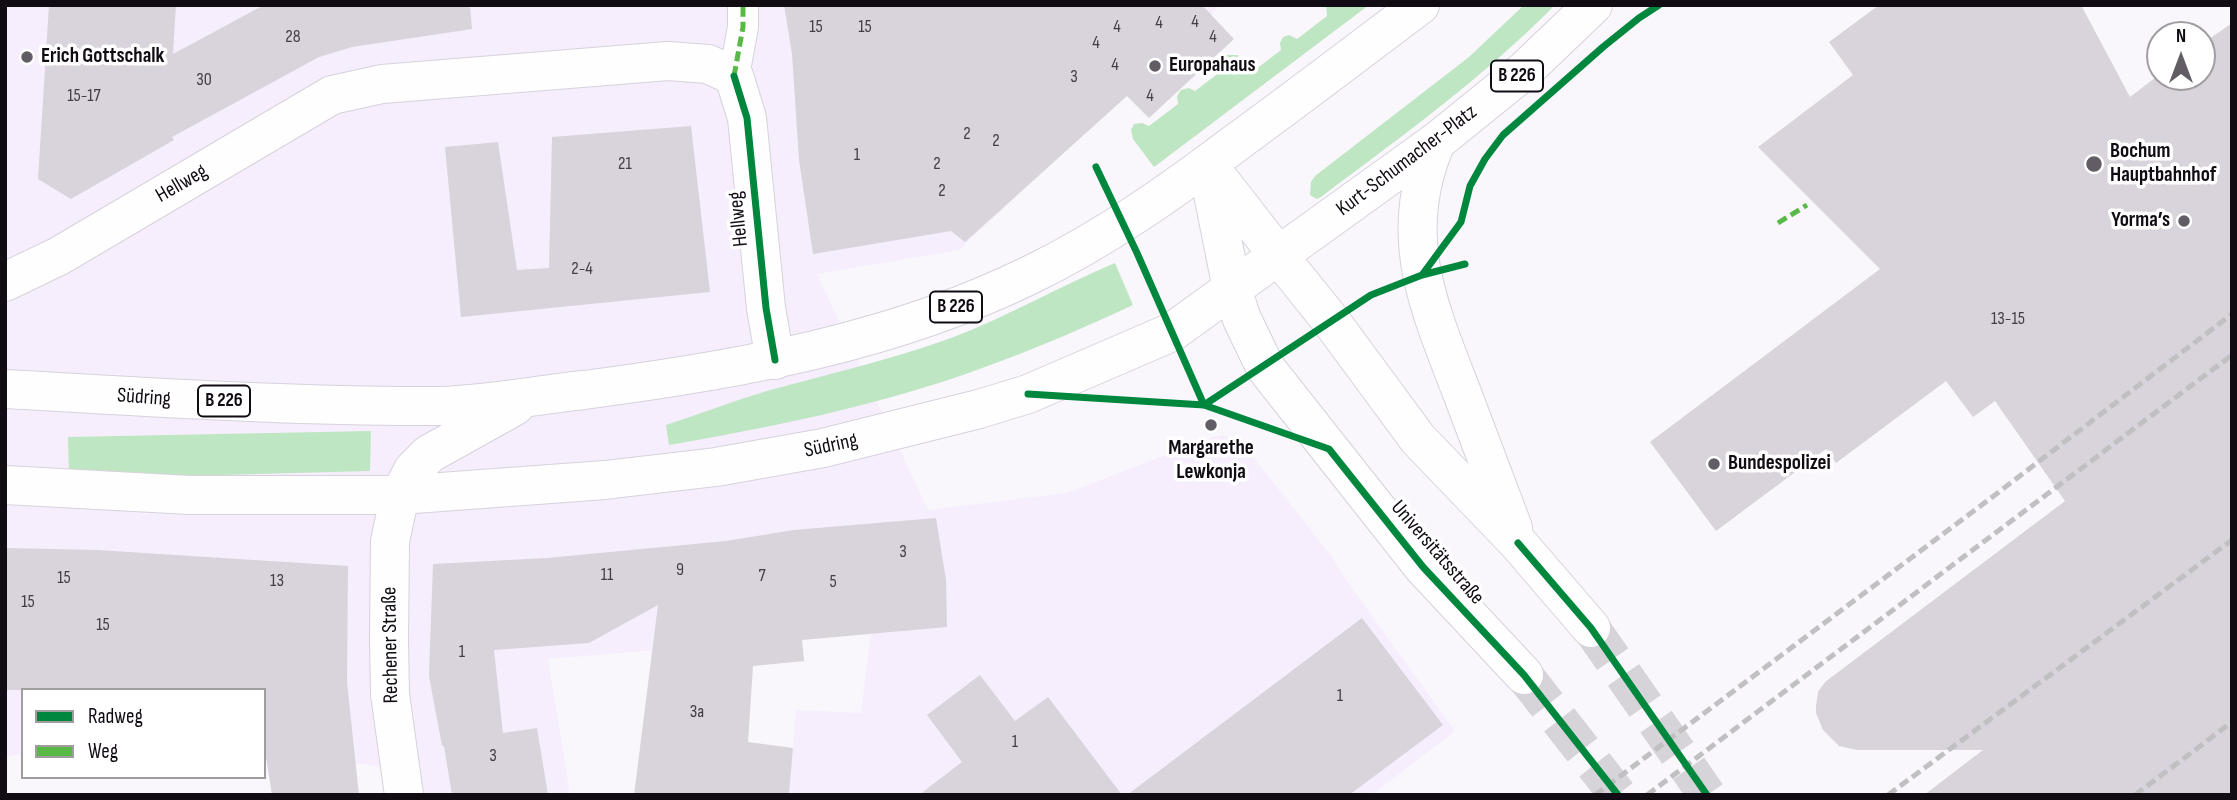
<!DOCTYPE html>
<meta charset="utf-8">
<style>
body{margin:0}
#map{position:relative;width:2237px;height:800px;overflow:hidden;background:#f9f6fc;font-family:"Sofia Sans Condensed",sans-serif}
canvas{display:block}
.frame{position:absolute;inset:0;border:7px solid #110b14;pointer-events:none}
.legend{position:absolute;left:21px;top:688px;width:245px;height:91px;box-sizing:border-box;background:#fff;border:2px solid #a09da1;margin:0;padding:9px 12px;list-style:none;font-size:21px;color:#110b14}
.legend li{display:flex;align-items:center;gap:14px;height:35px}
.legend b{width:35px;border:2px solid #a09da1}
.north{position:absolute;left:2146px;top:21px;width:70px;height:70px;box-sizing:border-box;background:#fff;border:2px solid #a09da1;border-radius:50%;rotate:0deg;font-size:19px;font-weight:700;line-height:28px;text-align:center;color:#110b14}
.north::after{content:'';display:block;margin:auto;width:24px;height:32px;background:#625d65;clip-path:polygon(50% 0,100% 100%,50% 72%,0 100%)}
</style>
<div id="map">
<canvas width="2237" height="800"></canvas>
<div class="frame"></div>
<ul class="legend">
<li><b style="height:9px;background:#00873e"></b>Radweg</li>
<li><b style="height:9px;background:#58b947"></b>Weg</li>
</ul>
<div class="north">N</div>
</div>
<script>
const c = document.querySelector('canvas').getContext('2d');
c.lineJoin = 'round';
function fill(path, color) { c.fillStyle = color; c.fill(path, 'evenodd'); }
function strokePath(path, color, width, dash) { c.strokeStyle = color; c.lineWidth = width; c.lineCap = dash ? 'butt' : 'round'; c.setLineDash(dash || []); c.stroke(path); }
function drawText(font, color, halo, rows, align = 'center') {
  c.font = font + ' "Sofia Sans Condensed",sans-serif'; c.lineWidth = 7; c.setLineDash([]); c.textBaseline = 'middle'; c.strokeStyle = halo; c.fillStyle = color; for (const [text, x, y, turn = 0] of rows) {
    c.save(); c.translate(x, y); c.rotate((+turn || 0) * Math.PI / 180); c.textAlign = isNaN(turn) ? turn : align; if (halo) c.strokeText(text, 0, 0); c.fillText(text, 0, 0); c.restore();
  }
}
const commercial = new Path2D(`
 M5,5h1215l-9,10 23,24 -85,79 -23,-23 -167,155 -142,24 111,236 139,-17 143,-55 11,-3 13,2 9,7 89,113 14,23 109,151 -83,64h-583l7,-85 65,3 10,-79 -69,4 2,23 -74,7 -3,-24 -179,15 22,136h-166l-4,-22 -26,-7 -19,-3 -91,-1v-72h-241v63l-18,4z`);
const green = new Path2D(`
 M1326,5h43l-215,162 -21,-28 -2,-9 3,-6 8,-1 7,3 29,-22 -1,-8 4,-6 8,-2 6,3 29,-22 -1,-9 4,-5h11l13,18 30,-23 -1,-7 3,-6 6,-2 8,4 30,-23z
 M1524,5h31c-72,73 -153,131 -234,192l-4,2 -7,-4 1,-13 4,-6 154,-119z
 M1115,263l18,42c-84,39 -170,74 -260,97 -67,18 -135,31 -204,43l-3,-20c34,-11 67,-24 101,-34 61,-17 123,-31 184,-53 56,-21 109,-52 164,-75z
 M371,431l-1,40 -301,8 -1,-42z`);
const building = new Path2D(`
 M49,5h127l-3,49 91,-49h206l2,24 -120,18 -33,10 -147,80 2,3 -103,59 -33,-20z
 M784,5h418l32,34 -85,79 -22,-22 -162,146 -14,-11 -138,23 -14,-94 -7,-106z
 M1879,5h202l49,92 30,-23v3h42v-33l30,-21v772h-308l59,-45h-126l-18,-4 -16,-16 -7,-17v-7l2,-14 7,-10 240,-181 -70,-100 -22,16 -27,-36 -110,82 -10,-14 -110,82 -66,-89 230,-173 -122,-122 95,-72 -24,-33z
 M691,126l19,166 -249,25 -16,-170 53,-5 19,128 32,-2 3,-131z
 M936,518l10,62 1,47 -145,13 2,21 -51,5 -5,76 45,6 -4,47h-155l24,-190 -69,38 -95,7 9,83 34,-5 11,67h-96l-8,-49h-2l-13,-70 4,-112 114,-6 179,-17 68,-11z
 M5,548l92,2 251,16 -1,116 12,113h-87l-8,-51v-54h-259z
 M1362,618l81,107 -94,70h-222z
 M980,675l35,46 33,-24 74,98h-203l43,-33 -35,-47z`);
const secondaryTunnel = new Path2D(`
 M1591,628l116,167
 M1524,675l94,120`);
const pedestrian = new Path2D(`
 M734,76l9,-49v-22`);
const minor = new Path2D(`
 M5,282l54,-26 273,-161 50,-11 286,-23 40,3 26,12 13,42 19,190 9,52
 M400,495l-10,46 -1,99 1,54 14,101`);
const secondary = new Path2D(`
 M1436,142c-40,93 -8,163 26,251 17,45 34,90 51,135
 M1278,255l53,66 87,118 100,104 73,85
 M1232,289l10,30 23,48 158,200 101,108`);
const primary = new Path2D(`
 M1207,164l25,125
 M1211,169l67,86
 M5,389c145,8 290,18 435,17 47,-1 96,-11 144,-16 153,-20 308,-47 448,-116 74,-36 140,-83 205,-132 62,-45 122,-91 183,-137
 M5,485l185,10h210l205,-15 111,-13 107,-19 156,-39 49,-15 144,-62 264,-190 89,-72 68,-65
 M400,495l13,-25 16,-16 86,-48`);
const rail = new Path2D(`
 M1595,795l392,-294 245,-187
 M1647,795l585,-440
 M1888,795l344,-255
 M2135,795l97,-73`);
const quiet = new Path2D(`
 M734,76l9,-49v-22
 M1778,223l29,-18`);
const cycleway = new Path2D(`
 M734,76l13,42 19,190 9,52
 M1096,167l41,86 67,152 167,-110 51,-20 43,-11
 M1422,275l39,-53 9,-36 15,-27 18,-24 100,-88 36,-29 20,-13
 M1028,394l176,11 125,44 94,118 101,108 94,120
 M1518,543l73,85 116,167`);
const markers = [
 [27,57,7,"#625d65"],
 [1155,66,7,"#625d65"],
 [2094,164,9,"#625d65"],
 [2184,221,7,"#625d65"],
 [1211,425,7,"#625d65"],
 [1714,464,7,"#625d65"]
];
const numberNames = [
 ["4",1195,22],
 ["4",1159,23],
 ["15",816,27],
 ["15",865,27],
 ["4",1117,27],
 ["28",293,37],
 ["4",1213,37],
 ["4",1096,43],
 ["4",1115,65],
 ["3",1074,77],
 ["30",204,80],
 ["15-17",84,96],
 ["4",1150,96],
 ["2",967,134],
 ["2",996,141],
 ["1",857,155],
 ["21",625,164],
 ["2",937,164],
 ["2",942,191],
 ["2-4",582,269],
 ["13-15",2008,319],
 ["3",903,552],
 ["9",680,570],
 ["11",607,575],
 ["7",762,576],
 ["15",64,578],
 ["13",277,581],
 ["5",833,582],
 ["15",28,602],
 ["15",103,625],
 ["1",462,652],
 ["1",1340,696],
 ["3a",697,712],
 ["1",1015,742],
 ["3",493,756]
];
const shields = [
 [1517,76,52],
 [956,307,52],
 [224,401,52]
];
const shieldNames = [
 ["B 226",1517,76],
 ["B 226",956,307],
 ["B 226",224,401]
];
const poiNames = [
 ["Erich Gottschalk",41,57],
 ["Europahaus",1169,66],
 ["Bochum",2110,152],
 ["Hauptbahnhof",2110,176],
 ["Yorma’s",2170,221,"right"],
 ["Margarethe",1211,449,"center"],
 ["Lewkonja",1211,473,"center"],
 ["Bundespolizei",1728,464]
];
const streetNames = [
 ["Kurt-Schumacher-Platz",1407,161,-37],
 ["Hellweg",182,184,-30],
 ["Hellweg",739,219,-96],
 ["Südring",144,398,4],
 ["Südring",831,446,-12],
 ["Universitätsstraße",1437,553,49],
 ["Rechener Straße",391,645,-91]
];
fill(commercial, '#f6eefc');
fill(green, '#bee6c3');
fill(building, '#d9d3db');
strokePath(secondaryTunnel, '#d6d3d9', 38, [38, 19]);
strokePath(pedestrian, '#d7d2db', 32);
strokePath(minor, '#d7d2db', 40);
strokePath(secondary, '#d7d2db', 40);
strokePath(primary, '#d7d2db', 40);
strokePath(pedestrian, '#fefeff', 30);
strokePath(minor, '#fefeff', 38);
strokePath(secondary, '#fefeff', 38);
strokePath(primary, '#fefeff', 38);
strokePath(rail, '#c0bfc1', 5, [10, 5]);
strokePath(quiet, '#58b947', 5, [10, 5]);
strokePath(cycleway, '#00873e', 7);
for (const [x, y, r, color] of markers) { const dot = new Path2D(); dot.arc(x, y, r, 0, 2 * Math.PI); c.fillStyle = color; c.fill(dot); strokePath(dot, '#fff', 2.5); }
drawText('18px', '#433d46', null, numberNames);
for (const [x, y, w] of shields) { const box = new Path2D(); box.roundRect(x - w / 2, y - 15.5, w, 31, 5); c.fillStyle = '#fff'; c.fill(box); strokePath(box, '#110b14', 2); }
drawText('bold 19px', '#110b14', null, shieldNames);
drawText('bold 21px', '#110b14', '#fff', poiNames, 'left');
drawText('21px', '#110b14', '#fff', streetNames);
</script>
